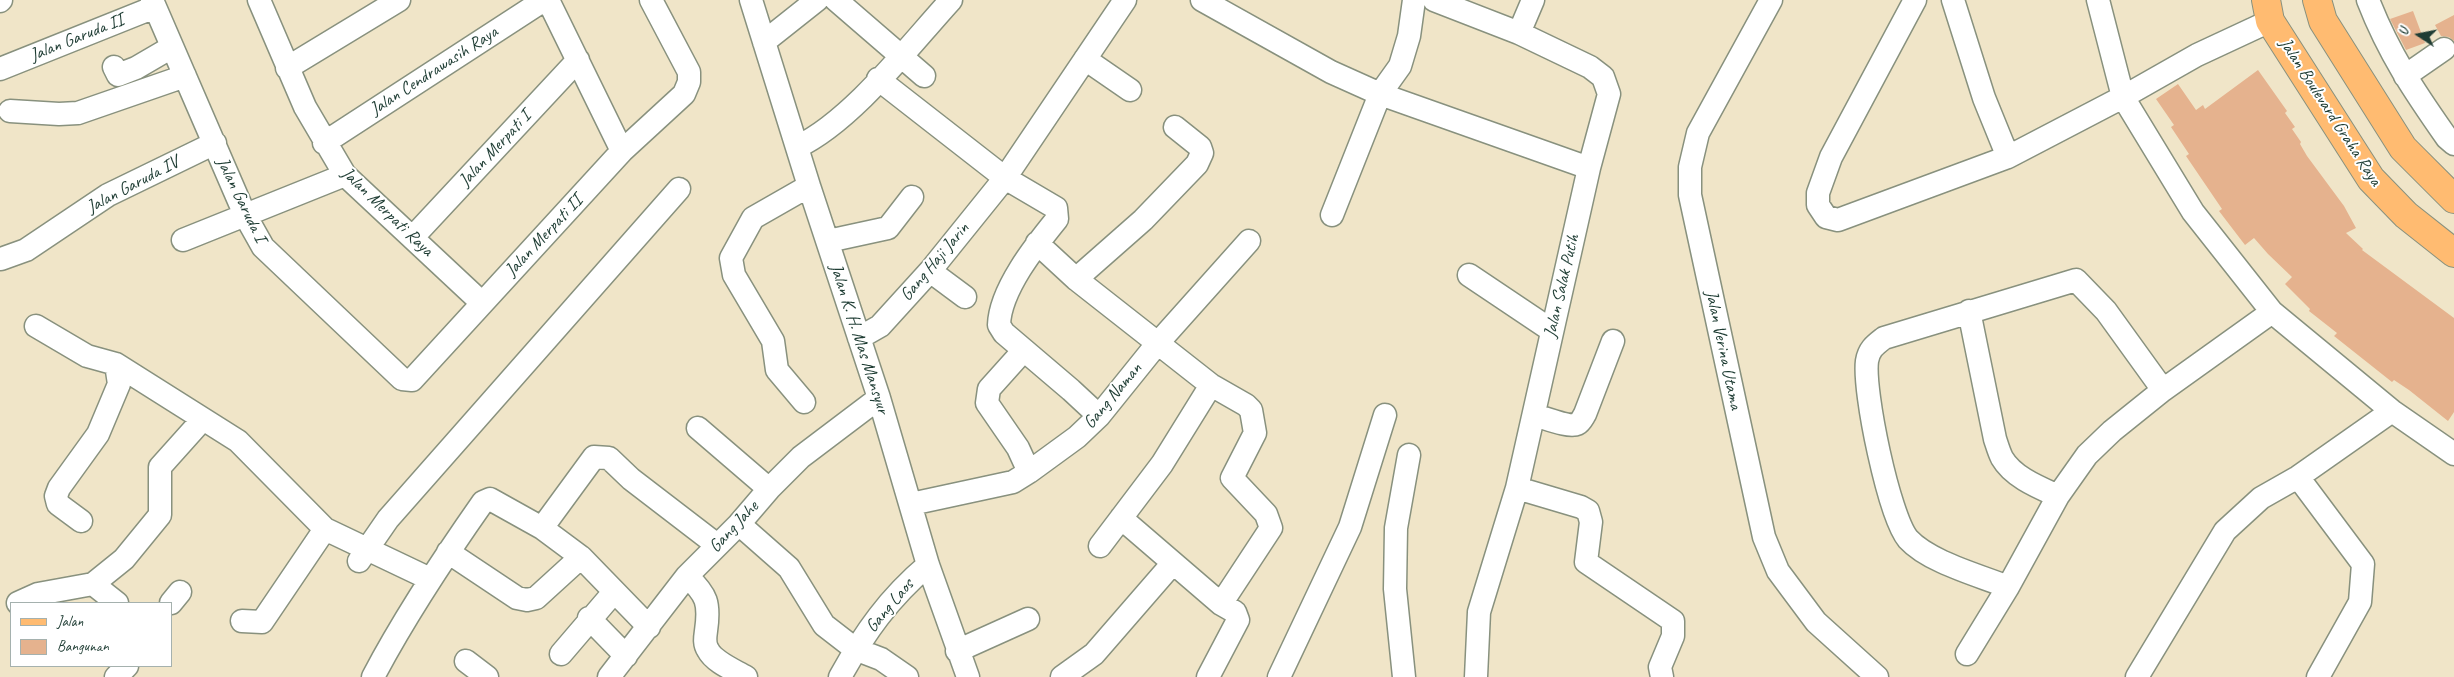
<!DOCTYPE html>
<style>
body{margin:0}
#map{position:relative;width:2454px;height:677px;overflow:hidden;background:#f0e5c8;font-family:Caveat,sans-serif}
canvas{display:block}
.legend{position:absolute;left:10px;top:602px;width:162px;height:65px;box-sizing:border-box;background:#fff;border:1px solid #a5b1ae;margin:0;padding:6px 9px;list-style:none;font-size:15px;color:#1f3d34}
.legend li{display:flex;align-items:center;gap:10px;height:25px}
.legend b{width:25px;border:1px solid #a5b1ae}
.north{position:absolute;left:2394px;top:10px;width:50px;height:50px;-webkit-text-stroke:4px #fff;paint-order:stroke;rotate:281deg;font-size:14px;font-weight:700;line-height:20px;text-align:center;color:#1f3d34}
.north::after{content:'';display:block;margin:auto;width:18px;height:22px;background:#1f3d34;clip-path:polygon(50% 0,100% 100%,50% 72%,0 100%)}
</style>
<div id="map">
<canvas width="2454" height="677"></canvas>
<ul class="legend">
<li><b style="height:6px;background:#ffbb71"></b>Jalan</li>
<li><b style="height:14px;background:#e5b28e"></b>Bangunan</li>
</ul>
<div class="north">U</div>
</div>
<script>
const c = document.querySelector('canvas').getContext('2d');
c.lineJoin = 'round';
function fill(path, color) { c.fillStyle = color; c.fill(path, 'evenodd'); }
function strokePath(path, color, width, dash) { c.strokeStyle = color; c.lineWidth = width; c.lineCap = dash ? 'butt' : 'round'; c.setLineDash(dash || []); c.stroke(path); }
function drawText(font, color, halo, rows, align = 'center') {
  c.font = font + ' Caveat,sans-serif'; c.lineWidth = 4; c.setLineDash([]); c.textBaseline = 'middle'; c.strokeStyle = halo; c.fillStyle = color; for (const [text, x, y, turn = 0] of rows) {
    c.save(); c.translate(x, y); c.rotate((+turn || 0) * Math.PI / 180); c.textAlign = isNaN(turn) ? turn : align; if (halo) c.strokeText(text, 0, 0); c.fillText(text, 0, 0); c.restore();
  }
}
const building = new Path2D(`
 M2413,11l12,32 -19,7 -16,-31z
 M2454,15v26l-5,-4 -8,-1 -6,-11z
 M2258,70l29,41 -2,2 10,14 -3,2 9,13 -1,2 7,12 37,50 12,22 -10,5 17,16 -1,1 92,68v94l-6,9 -39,-31 -15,-10 -2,2 -58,-46 3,-3 -28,-22 1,-2 -25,-25 7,-7 -24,-23 -14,-16 -9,7 -26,-34 3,-2 -36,-53 3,-2 -18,-27 3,-2 -18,-26 22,-15 18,26 7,-5 2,4z`);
const minor = new Path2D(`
 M152,0l93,215 18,32 139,132 10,1 210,-229 62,-57 5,-12v-10l-38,-72
 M259,0l46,107 40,68 137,128
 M548,0l74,151
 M751,0l58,186 70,212 49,167 40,112
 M836,0l88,76
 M1202,0l129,72 49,22 209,74
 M1434,0l85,33 71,34 13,10 6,17 -20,74 -72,320 -38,124 -3,65
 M1771,0l-73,133 -8,34v28l74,342 14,34 38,51 61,55
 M1915,0l-84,157 -13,36v12l8,12 12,3 170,-63 115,-60 74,-42 73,-34
 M1953,0l31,98 24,59
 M2098,0l25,97 70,115 79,100 120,99 62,43
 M2368,0c21,54 46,91 79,138l7,6
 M0,1l1,-1
 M1519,33l14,-33
 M764,42l53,-42
 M1085,59l45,31
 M114,67l4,8 18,-7 36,-21
 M287,68l112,-68
 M0,69l155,-62
 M2405,76l39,-27
 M878,79l127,99 51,30 1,11c-22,27 -57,71 -58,106l5,8 67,57 28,26
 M10,111l49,3 19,-1 107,-37
 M324,143l220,-143
 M797,147c55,-26 112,-101 154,-147
 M1332,215l48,-121 20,-28 9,-30 5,-36
 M413,237l165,-177
 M183,240l162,-65
 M828,241l60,-13 24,-31
 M1037,243l39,36 67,-59 54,-56 5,-11 -2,-6 -25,-20
 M1,259l25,-9 82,-55 107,-52
 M930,271l35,26
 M1469,275l82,55
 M1076,279l135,106 35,20 5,5 4,23 -23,45 34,36 5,14 -50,76
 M1969,311l26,128c2,6 4,13 7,19 11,19 36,29 56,38
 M36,326l51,30 29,8 122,77 87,88 -63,93 -20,-1
 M859,338l21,-12 50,-55 75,-93 120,-178
 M1024,350l-35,39 -2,14 31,45 11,24
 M804,402l-27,-32 -4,-29 -39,-66 -3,-17 22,-40 56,-32
 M1534,415c9,2 35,13 43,9 4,-2 6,-7 8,-10l28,-73
 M698,428l71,61
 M2298,477l65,87 -3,38 -42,75
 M1517,488l64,19 7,4 3,11 -5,40 87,59v15l-13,31 2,10
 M911,504l102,-22 16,-10 48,-35 22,-21 58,-72 92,-103
 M1121,518l100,86 14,8 3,8 -30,57
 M81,521l-23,-17 -2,-8 3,-8 39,-54 21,-50 -3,-20
 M739,524l50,44 35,57 31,24 26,10 26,18
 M542,528l52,-71 15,1 22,21 86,66
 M325,529l105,50
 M1100,546l62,-82 49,-79
 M448,552l69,46 10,2 9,-2 45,-41
 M359,561l29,-42 291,-330
 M687,576c20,19 23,27 19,55 -1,7 -2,13 2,19 6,12 26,20 38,27
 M93,584l24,19
 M2008,587c-30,-12 -79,-25 -100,-48 -19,-23 -45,-148 -41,-178 2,-12 8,-16 17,-23l192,-58 30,31 57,79
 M18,603l20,-9 55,-10 31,-25 36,-44v-48l43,-48
 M171,603l9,-11
 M589,618l37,38
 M957,651l71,-32
 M561,654l53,-62
 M1967,654l41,-67 50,-91 29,-41 25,-24 51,-41 109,-78
 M466,661l21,16
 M116,677l11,-11
 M373,677c32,-61 70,-118 110,-175l7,-3 52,29 39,29 68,70
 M609,677l78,-101 52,-52 30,-35 32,-32 78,-59
 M840,677c25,-45 49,-79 88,-112
 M1062,677l32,-23 79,-91
 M1279,677l71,-150 35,-112
 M1404,677l-9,-88 1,-61 13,-73
 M2137,677l88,-146 36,-33 37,-21 94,-66`);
const major = new Path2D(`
 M2266,0l4,21 101,158 35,36 48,38
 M2317,0l6,21 80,127 51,51`);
const streetNames = [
 ["Jalan Garuda II",77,38,-22],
 ["Jalan Cendrawasih Raya",434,71,-33],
 ["Jalan Boulevard Graha Raya",2330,112,57],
 ["Jalan Merpati I",495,149,-47],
 ["Jalan Garuda IV",133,185,-28],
 ["Jalan Garuda I",241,200,64],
 ["Jalan Merpati Raya",387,212,44],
 ["Jalan Merpati II",544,236,-47],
 ["Gang Haji Jarin",935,262,-50],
 ["Jalan Salak Putih",1562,286,-77],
 ["Jalan K. H. Mas Mansyur",859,339,72],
 ["Jalan Verina Utama",1723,350,78],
 ["Gang Naman",1113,396,-50],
 ["Gang Jahe",734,527,-47],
 ["Gang Laos",890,606,-50]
];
fill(building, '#e5b28e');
strokePath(minor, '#88917e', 25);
strokePath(major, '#88917e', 30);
strokePath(minor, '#fff', 22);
strokePath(major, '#ffbb71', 28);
drawText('18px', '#1f3d34', '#fff', streetNames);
</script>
